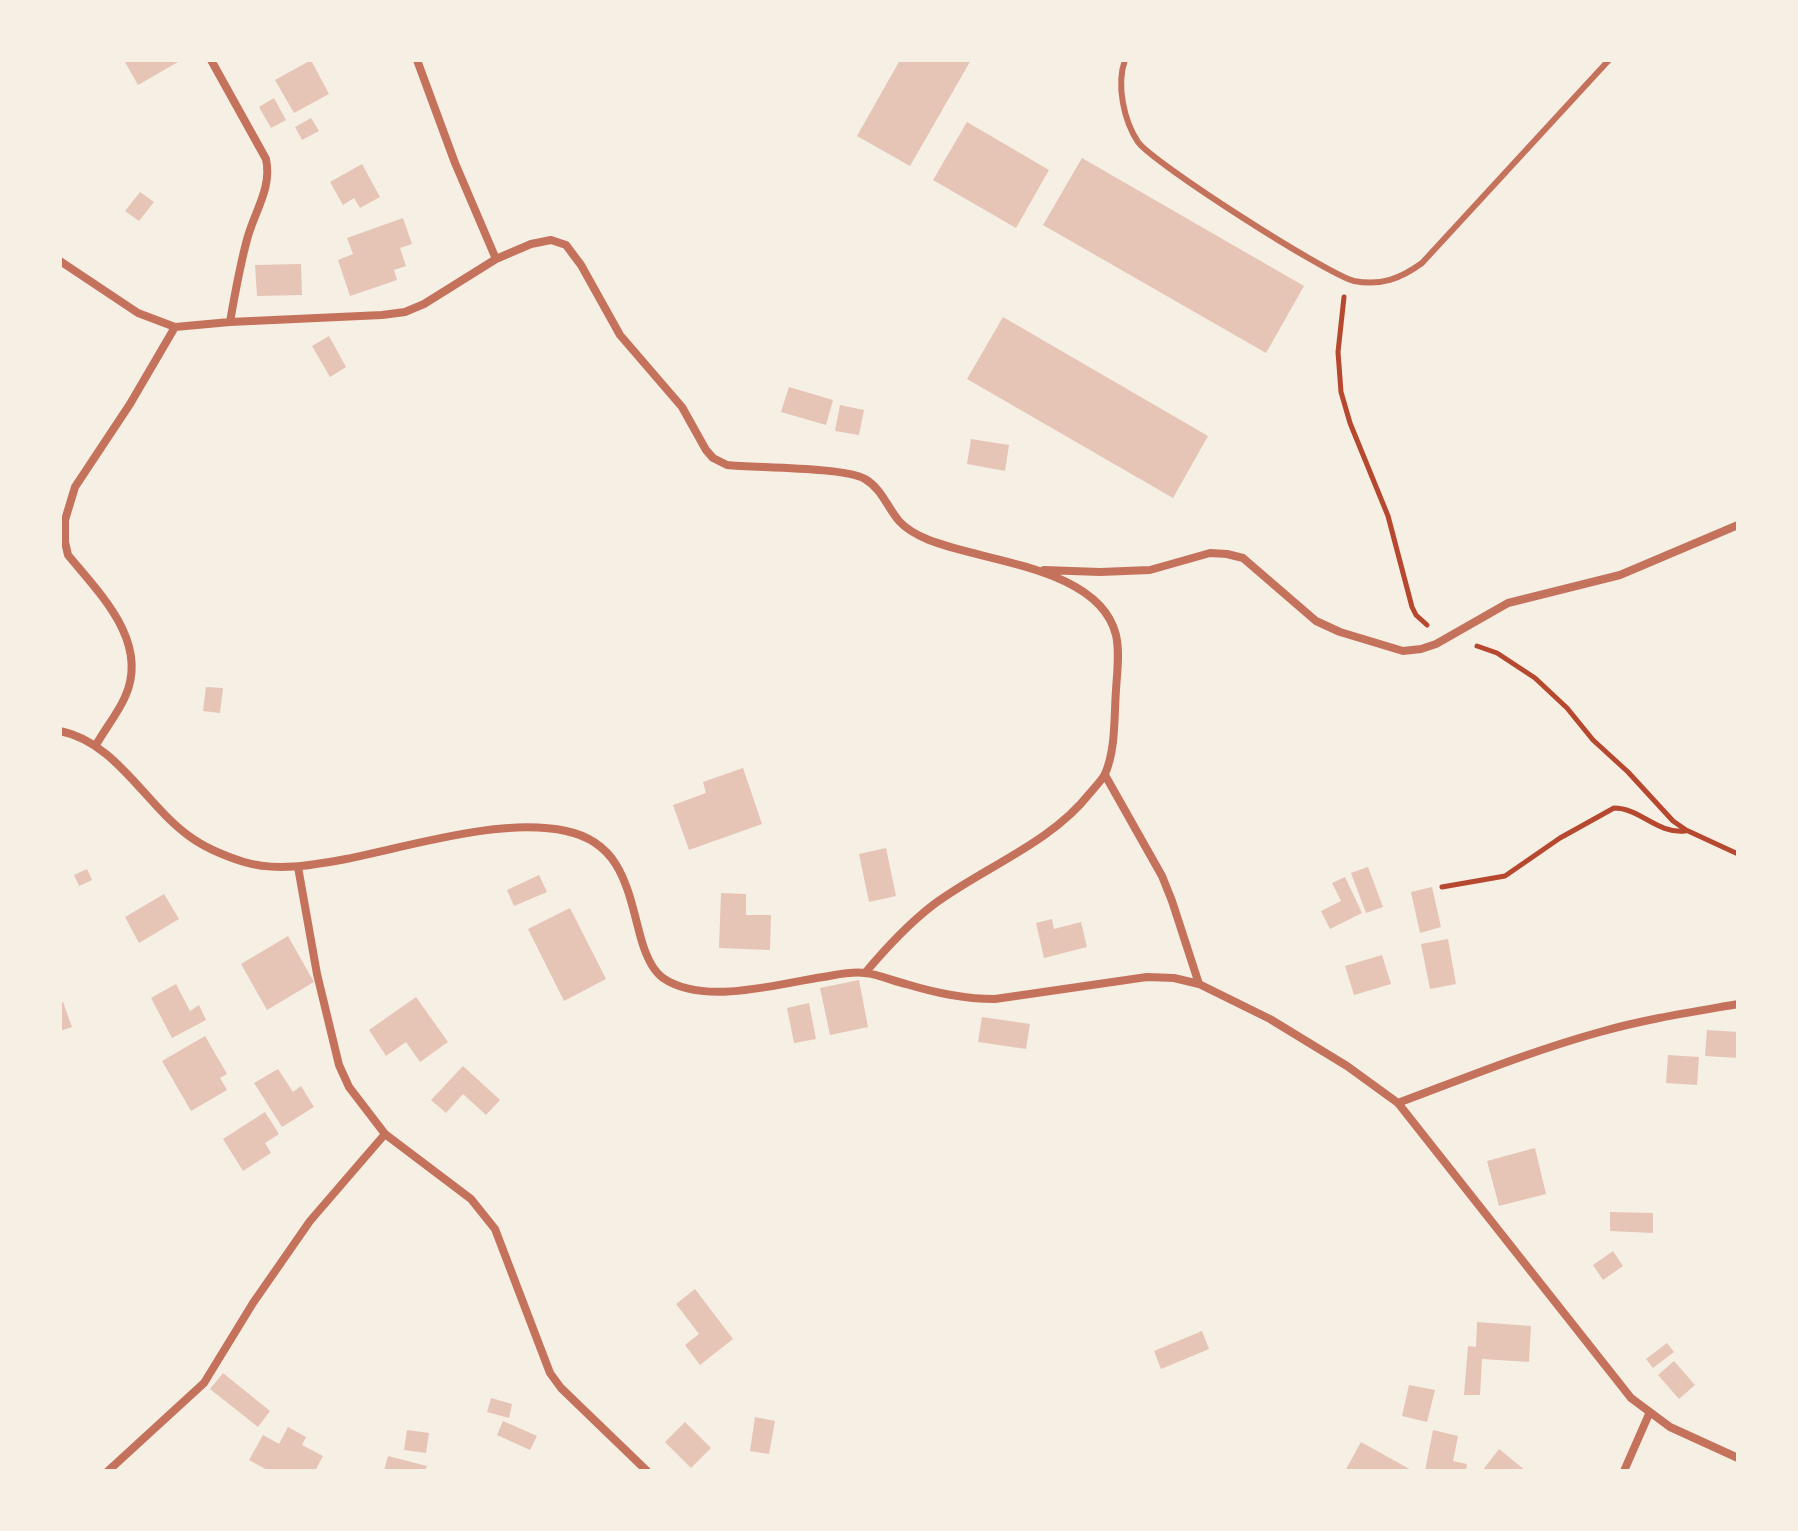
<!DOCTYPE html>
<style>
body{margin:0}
#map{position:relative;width:1798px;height:1531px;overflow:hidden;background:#f6efe4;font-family:Rubik,sans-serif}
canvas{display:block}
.frame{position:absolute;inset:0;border:62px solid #f6efe4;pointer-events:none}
</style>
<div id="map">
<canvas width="1798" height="1531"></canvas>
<div class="frame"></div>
</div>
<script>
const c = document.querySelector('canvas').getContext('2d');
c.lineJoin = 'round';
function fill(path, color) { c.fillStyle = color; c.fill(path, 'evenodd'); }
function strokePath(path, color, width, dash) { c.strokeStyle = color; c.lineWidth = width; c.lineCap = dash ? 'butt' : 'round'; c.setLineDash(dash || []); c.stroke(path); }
const building = new Path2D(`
 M129,60h47l2,2 -40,23 -13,-23z
 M311,60l18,34 -35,19 -19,-33z
 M900,60h71l-61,106 -53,-30z
 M274,98l12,22 -15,8 -12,-21z
 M311,118l8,13 -17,9 -7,-13z
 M967,122l82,48 -33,58 -83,-48z
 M1082,158l222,128 -38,67 -223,-128z
 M362,164l18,33 -20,11 -6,-10 -11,7 -13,-23z
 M140,192l14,10 -15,19 -14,-10z
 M403,218l9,26 -12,4 6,18 -12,4 3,10 -47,16 -12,-36 15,-6 -6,-16z
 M301,264l1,31 -45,1 -2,-31z
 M1003,317l205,119 -35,62 -206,-119z
 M329,336l17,31 -16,10 -18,-31z
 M789,387l44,13 -7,25 -45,-13z
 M840,405l24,5 -5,25 -24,-4z
 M971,439l38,6 -4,26 -38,-7z
 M206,687l17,1 -3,25 -17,-2z
 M743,768l19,56 -73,26 -16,-45 33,-12 -3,-11z
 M886,848l10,48 -27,6 -10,-48z
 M1368,867l15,40 -17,6 -15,-40z
 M87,869l5,11 -13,6 -5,-11z
 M539,875l8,17 -33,14 -7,-16z
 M1345,877l17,36 -32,16 -9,-18 20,-10 -9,-18z
 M1432,887l9,40 -21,6 -9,-41z
 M721,893l25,1v21h25l-1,35 -51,-2z
 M164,894l15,25 -40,24 -14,-26z
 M570,908l36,71 -42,22 -36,-72z
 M1052,919l2,10 27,-7 6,25 -43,11 -8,-35z
 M288,936l26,46 -47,28 -26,-46z
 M1448,939l8,45 -26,5 -9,-45z
 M1382,955l9,29 -37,11 -9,-29z
 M859,980l9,47 -38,8 -10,-47z
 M176,984l14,27 9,-6 7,15 -34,18 -21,-40z
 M416,997l32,45 -28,20 -14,-20 -20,14 -17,-26z
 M63,1002l9,25 -12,4v-28z
 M809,1003l7,36 -22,4 -7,-35z
 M982,1017l48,7 -4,25 -48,-7z
 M1707,1030l31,2v26l-33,-2z
 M205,1036l22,38 -7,4 7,12 -36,21 -29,-50z
 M1668,1055l31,2 -2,28 -31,-2z
 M463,1066l37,34 -14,15 -23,-21 -17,19 -15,-13z
 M278,1069l15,23 8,-6 13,21 -32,20 -28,-44z
 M265,1112l14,22 -14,9 6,10 -28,18 -20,-32z
 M1535,1148l11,46 -47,12 -12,-45z
 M1610,1212l43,1v20l-43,-2z
 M1613,1251l10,15 -20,14 -10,-15z
 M695,1289l38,50 -33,26 -15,-20 14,-11 -23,-30z
 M1477,1322l54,4 -2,36 -47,-3 -2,36h-16l4,-49 8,1z
 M1202,1331l7,18 -48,20 -7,-18z
 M1667,1343l7,9 -21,16 -7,-9z
 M1674,1361l21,24 -16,14 -21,-24z
 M223,1373l47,38 -12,16 -48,-38z
 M1409,1385l26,5 -8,32 -25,-6z
 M491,1398l21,6 -3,14 -22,-6z
 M755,1417l20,4 -6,33 -19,-3z
 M503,1421l34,15 -7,14 -33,-15z
 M685,1422l26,26 -20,20 -26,-26z
 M288,1427l18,10 -4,8 21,11 -8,15h-46l-20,-11 14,-25 16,9z
 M407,1430l22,3 -3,20 -22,-3z
 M1433,1430l25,6 -5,25 14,3 -1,7h-41z
 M1361,1442l52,29h-68z
 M1499,1449l27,22h-44z
 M388,1456l39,10 -2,5h-41z`);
const path = new Path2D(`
 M1344,297l-6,55 3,40 9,31 38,93 24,91 4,8 11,10
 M1477,646l20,7 38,25 32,30 26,32 35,32 45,49 13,9 52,24
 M1442,887l63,-11 55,-38 54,-30c26,0 43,26 71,23`);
const service = new Path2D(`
 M1125,60c-9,25 -1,61 13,82 15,21 190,133 216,139 27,5 46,-2 68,-18l187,-203`);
const minor = new Path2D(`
 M211,60l55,99c6,28 -10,50 -18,77 -8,28 -13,57 -18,86
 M417,60l38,103 41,96
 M60,261l78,52 37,14 55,-5 152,-7 23,-3 19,-8 72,-45 35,-15 20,-4 15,5 15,20 39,70 62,72 24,43 7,8 14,7c29,3 118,2 138,14 17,10 22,28 34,42 8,9 20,15 30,19 55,22 170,27 187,95 4,18 1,37 0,55 -2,26 0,59 -11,84 -3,6 -10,13 -15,19 -40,51 -106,74 -157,112 -26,20 -47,43 -68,68
 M1044,570l56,2 50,-2 60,-17 17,1 16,4 73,63 24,11 63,19 18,-2 15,-5 72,-41 112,-28 118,-50
 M60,731c56,11 85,73 129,105 16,12 36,20 55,26 33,10 69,3 102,-3 65,-13 156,-42 220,-28 58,12 62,62 76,111 4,13 10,28 21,36 41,28 113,6 160,-1 13,-2 28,-6 42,-4 13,1 28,8 41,11 30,9 57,15 89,15l152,-22 27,1 25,6 71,35 77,47 51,37 233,295 39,29 68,31
 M96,745c9,-16 22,-32 29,-48 25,-55 -25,-103 -57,-142l-3,-13v-22l10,-33 55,-83 45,-77
 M1105,775l57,101 10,25 27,83
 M298,867l19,107 22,91 10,22 36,47 86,65 24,30 55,144 11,15 86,83
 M1398,1103c67,-25 133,-52 202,-71 46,-13 92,-20 138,-28
 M108,1471l96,-88 49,-80 57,-82 75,-87
 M1624,1471l25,-57`);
fill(building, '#e6c5b7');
strokePath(path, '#b5482f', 5);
strokePath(service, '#c5725c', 6);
strokePath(minor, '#c5725c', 8);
</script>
